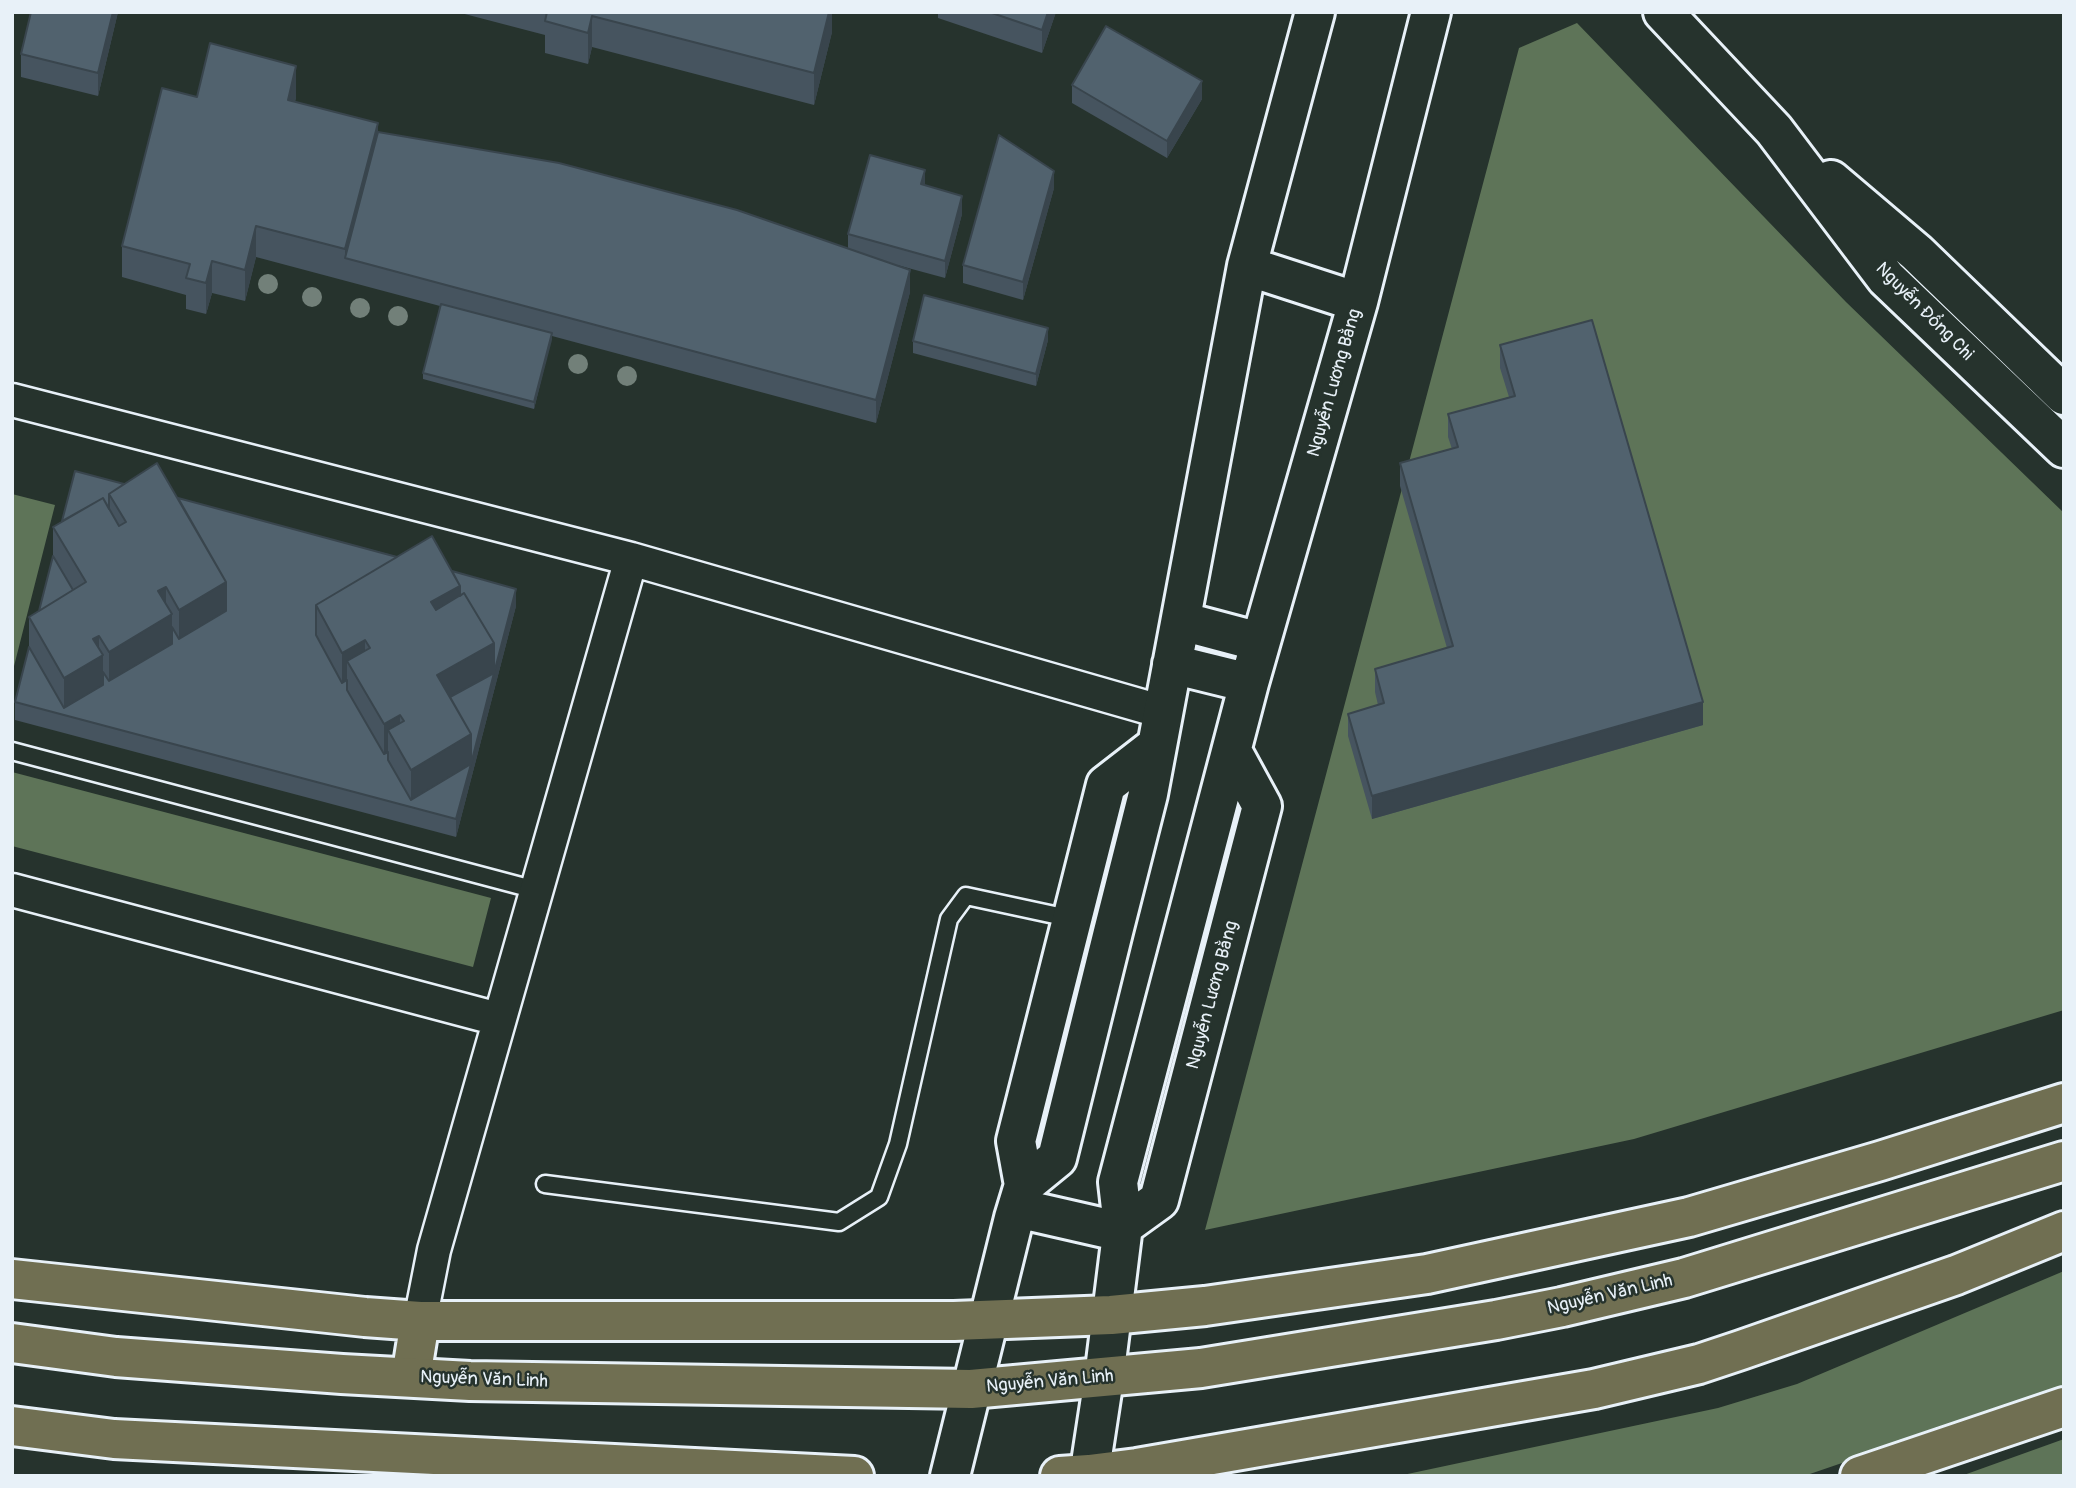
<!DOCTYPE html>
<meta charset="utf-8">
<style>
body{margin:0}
#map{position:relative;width:2076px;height:1488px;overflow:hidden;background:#26332d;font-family:Pangolin,sans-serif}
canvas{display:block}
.frame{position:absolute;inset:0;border:14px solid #e8f1f8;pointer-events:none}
</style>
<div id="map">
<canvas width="2076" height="1488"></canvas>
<div class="frame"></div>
</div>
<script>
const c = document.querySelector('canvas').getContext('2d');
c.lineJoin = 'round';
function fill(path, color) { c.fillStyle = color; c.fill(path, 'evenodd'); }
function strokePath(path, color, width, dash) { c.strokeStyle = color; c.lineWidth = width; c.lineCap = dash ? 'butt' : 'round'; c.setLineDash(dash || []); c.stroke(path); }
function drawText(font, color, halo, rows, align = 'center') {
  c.font = font + ' Pangolin,sans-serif'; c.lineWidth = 5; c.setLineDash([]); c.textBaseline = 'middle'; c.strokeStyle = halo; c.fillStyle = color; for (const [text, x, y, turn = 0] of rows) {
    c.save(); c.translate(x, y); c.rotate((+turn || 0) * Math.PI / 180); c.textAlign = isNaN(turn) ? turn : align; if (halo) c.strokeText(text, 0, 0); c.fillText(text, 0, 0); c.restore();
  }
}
const green = new Path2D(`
 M1577,23l269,279 218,211v497l-430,129 -429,91 314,-1182z
 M12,494l43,11 -43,169z
 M12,772l479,126 -18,69 -461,-121z
 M2064,1271v116l-260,89h-406l320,-68 79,-24z
 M2064,1439v37h-103z`);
const service = new Path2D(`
 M12,751l524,139
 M545,1184l294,38 40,-25 19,-53 51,-225 17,-23 107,23`);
const minor = new Path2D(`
 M12,400l619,159
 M12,890l486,129
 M420,1321l14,-71 197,-691 532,153`);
const tertiary = new Path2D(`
 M1663,12l111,118 112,148 178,170
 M1831,180l86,73 147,142`);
const secondary = new Path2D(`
 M1247,266l111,36
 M1181,621l79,21
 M1172,664l77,19
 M1024,1185l33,-27 56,-226 35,-138 99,-528 68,-254
 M1017,1208l105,24
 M1123,1226l36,-26 103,-394 -30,-55
 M950,1476l64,-258 10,-33 -8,-44 90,-356 49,-38
 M1089,1476l15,-98 19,-152 -5,-44 131,-499 109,-381 73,-290`);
const primary = new Path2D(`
 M12,1279l353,38 55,4h534l157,-6 94,-9 222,-32 262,-57 191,-56 184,-58
 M411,1377l9,-56`);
const trunk = new Path2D(`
 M12,1343l104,14 226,17 128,7 501,8 230,-21 295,-48 66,-13 122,-29 380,-117
 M12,1426l102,13 740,37
 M1060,1476l29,-2 48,-6 457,-79 105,-25 42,-14 215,-75 108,-44
 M1860,1476l204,-69`);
const trees = [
 [268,284],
 [312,297],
 [360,308],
 [398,316],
 [578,364],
 [627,376]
];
const wall = new Path2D(`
 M118,12l-20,84 -77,-19v-23z
 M457,12h375v20l-18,73 -222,-58 -4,17 -43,-11v-18z
 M938,12h118l-14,41 -104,-35z
 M1072,85l130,14 -35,59 -95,-55z
 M197,97h99l-1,5 83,30 470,116v-14l77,-49 37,29 -17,64 -48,-13 13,27 -34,131 -324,-87 -18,73 -111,-30v-6l17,-67 -184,-49 -11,44 -33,-8 -6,21 -20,-5v-14l-64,-18v-31z
 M1054,188l-31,112 -60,-17v-18z
 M1048,340l-12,46 -123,-33v-12z
 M1500,345l203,380 -331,94 -24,-83v-22l30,-9 -3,-13v-23l72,-21 -47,-162v-23l52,-14 -4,-12v-23l61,-17 -9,-29z
 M75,471l377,100 64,35 -60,231 -441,-117v-18l14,-55v-30l10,-6 14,-55v-29l9,-6z`);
const shadedWall = new Path2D(`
 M113,12h5l-20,84v-23z
 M829,12h3v20l-18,73v-32z
 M1048,12h8l-14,41v-23z
 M592,16v31l-4,17v-31z
 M296,66v31l-8,35v-32z
 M1202,81v18l-35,59v-17z
 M378,123v32l-33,103v23v-32z
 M925,170v18l-4,-4z
 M1054,171v17l-31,112v-18z
 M962,196v18l-17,64v-17z
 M256,226v31l-11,44v-31z
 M212,261v32l-6,21v-31z
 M910,270v22l-34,131v-23z
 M1048,328v12l-12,46v-12z
 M552,333v7l-18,69v-7z
 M226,582v47l-47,28v-47z
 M460,586v40l-24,14 -5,-38z
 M166,587v31l6,-4v48l-63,37v-47l49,-61z
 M516,589v17l-60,231v-18l-45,-12v-37l78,-76 -44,24 -8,-43z
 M99,636v21l4,-2v47l-39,13v-37l29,-39z
 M365,640v40l-18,-19v37l-5,3v-48z
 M1703,702v23l-331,94v-23z
 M400,715v37l-12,-22v40l-4,2v-48z`);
const building = new Path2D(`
 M31,12h82l-15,61 -77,-19z
 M547,12h282l-15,61 -222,-57 -4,17 -43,-12z
 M989,12h59l-6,18z
 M1106,26l96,55 -35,60 -95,-56z
 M210,43l86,23 -8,34 90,23 -33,126 -89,-23 -11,44 -33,-9 -6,22 -20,-5 4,-14 -68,-18 40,-158 35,9z
 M378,132l181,31 178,47 173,60 -34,130 -531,-142z
 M999,135l55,36 -31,111 -60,-17z
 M870,155l55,15 -4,14 41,12 -17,65 -97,-27z
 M924,295l124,33 -12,46 -123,-33z
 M441,304l111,29 -18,69 -111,-29z
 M1592,320l111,382 -331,94 -24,-82 36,-11 -9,-34 78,-23 -53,-183 58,-16 -10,-33 67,-18 -15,-51z
 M157,463l69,119 -47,28 -13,-23 -8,4 14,23 -63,38 -10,-16 -6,3 10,16 -39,23 -35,-61 57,-35 -33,-55 50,-29 16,28 7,-4 -17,-28z
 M75,471l49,13 -15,10v15l-6,-11 -41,23z
 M178,498l219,59 -81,48v30l26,48 5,-3v10l37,64 4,-2v8l23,40 60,-36 -15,55 -441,-117 14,-55 35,61 39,-23v-13l6,9 63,-37v-17l7,12 47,-28v-29z
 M432,536l28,50 -29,16 5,8 28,-17 30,50 -57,32 34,59 -60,36 -23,-40 16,-9 -4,-6 -16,9 -37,-63 23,-13 -5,-8 -23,13 -26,-48z
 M53,556l20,34 -34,21z
 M452,571l64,18 -22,84v-30l-30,-50 -4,3v-10z
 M494,673l-23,91v-30l-21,-37z`);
const streetNames = [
 ["Nguyễn Đổng Chi",1924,312,45],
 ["Nguyễn Lương Bằng",1335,383,-74],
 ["Nguyễn Lương Bằng",1213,995,-75],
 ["Nguyễn Văn Linh",1610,1295,-13],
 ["Nguyễn Văn Linh",484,1380,2],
 ["Nguyễn Văn Linh",1050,1382,-5]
];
fill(green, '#5e7458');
strokePath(service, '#e8f1f8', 21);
strokePath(minor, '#e8f1f8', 37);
strokePath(tertiary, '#e8f1f8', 44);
strokePath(secondary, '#e8f1f8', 44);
strokePath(primary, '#e8f1f8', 44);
strokePath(trunk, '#e8f1f8', 44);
strokePath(service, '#26332d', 16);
strokePath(minor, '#26332d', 32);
strokePath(tertiary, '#26332d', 38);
strokePath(secondary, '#26332d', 38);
strokePath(primary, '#706f52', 38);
strokePath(trunk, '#706f52', 38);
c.fillStyle = '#728079';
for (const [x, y] of trees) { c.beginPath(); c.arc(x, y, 10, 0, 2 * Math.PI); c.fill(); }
fill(wall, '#46545f');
fill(shadedWall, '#39454d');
fill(building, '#51626e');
strokePath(building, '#39454d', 2);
drawText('18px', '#e8f1f8', '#26332d', streetNames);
</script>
